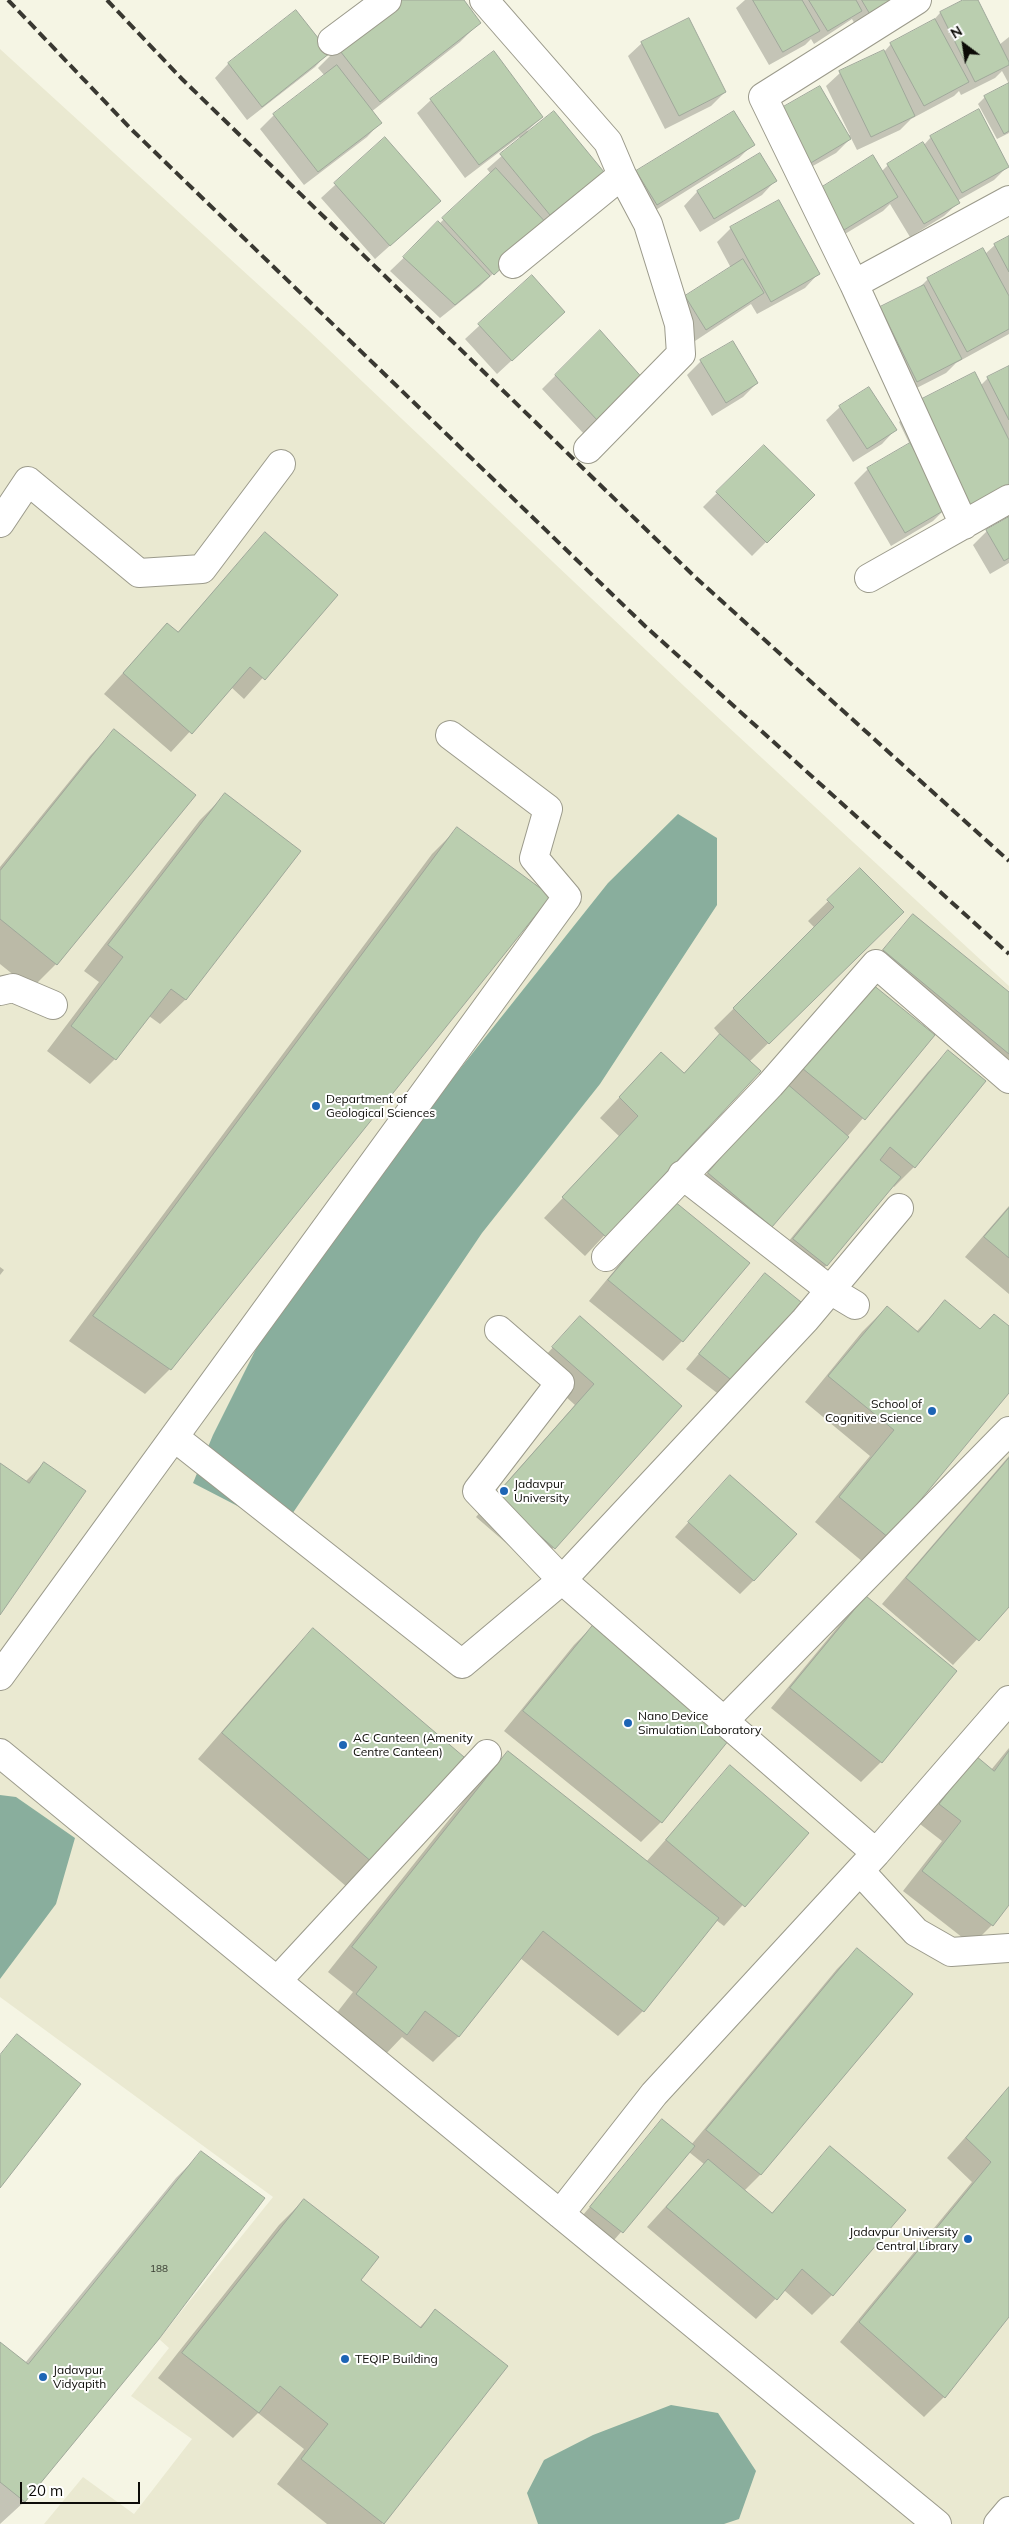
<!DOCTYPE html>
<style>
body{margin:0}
#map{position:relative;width:1009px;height:2524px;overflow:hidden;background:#f5f5e4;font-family:Mulish,sans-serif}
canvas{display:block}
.north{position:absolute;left:939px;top:20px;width:50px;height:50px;-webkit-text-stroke:4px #fff;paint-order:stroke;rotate:329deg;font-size:14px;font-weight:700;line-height:20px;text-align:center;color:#0c0b07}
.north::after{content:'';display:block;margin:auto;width:18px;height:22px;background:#0c0b07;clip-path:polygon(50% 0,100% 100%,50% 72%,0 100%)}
.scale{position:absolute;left:20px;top:2482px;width:120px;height:22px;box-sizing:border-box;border:2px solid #0c0b07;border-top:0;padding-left:6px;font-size:15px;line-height:18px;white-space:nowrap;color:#0c0b07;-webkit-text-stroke:4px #fff;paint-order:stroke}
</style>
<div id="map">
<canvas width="1009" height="2524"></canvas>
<div class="north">N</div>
<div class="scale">20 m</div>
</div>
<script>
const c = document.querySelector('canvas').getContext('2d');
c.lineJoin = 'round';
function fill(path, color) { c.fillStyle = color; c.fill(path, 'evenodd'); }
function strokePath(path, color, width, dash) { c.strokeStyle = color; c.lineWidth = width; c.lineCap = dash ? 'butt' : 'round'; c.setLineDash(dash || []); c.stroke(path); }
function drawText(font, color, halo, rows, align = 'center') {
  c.font = font + ' Mulish,sans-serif'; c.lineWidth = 4; c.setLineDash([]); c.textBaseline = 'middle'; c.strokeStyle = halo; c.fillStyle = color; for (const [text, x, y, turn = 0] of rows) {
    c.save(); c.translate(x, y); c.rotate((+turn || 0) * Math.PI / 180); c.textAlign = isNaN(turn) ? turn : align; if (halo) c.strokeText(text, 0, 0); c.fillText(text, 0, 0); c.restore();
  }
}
const built = new Path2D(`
 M0,49l308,281 377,357 324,299v1538h-965l39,-47 51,37 58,-75 -61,-43 38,-48 -10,-9 114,-142 -273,-200z`);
const water = new Path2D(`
 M678,814l39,24v67l-117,179 -118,149 -200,296 -89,-46 20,-48 75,-150 320,-402z
 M0,1795l16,2 59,41 -19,66 -56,75z
 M671,2405l47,8 38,58 -17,48 -15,5h-186l-11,-31 17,-33 49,-25z`);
const shadow = new Path2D(`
 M462,0l18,22 -20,20 -89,70 9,11 -13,14 -63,48 -44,-56 14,-14 51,-39 -7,-8 20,-20z
 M745,0h163l-50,30 -6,-11 -38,25 -3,-5 -6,6 -36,20 -33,-57z
 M966,0h11l22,45 10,-8v47l-7,-13 -7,7 -34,17 -2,-4 -5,5 -43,23 -11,11 -43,20 -6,-12 -15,15 -41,23 -30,-51 85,10 -24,-49 14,-13 44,-21 7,-8 39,-20 10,-11z
 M296,12l32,41 -13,14 -68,53 -32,-42 13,-14z
 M642,43l83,49 -14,14 -46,23 -37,-73z
 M1009,84v49l-12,6 -19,-35 7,-7z
 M431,100l111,17 -15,14 2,2 73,39 -123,115 -39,31 -50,-47 101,-97 -4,-5 34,-30 -2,-2 -54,41 -48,-65z
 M733,113l20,31 -14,14 -96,60 -20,-32 14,-14z
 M931,137l77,29 -14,14 -37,21 1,2 -14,13 -34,21 -20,-33 -7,7 -53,32 -24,-39 75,-32 7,-7 36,-20z
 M385,139l55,62 -65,58 -54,-61z
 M759,154l16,27 -13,14 -62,37 -16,-26 13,-14z
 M778,201l40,73 -13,14 -48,26 -6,-10 -59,39 -20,-32 14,-14 45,-29 -14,-26 14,-14z
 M1009,237v97l-53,29 -10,10 -43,22 -36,-73 13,-14 37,-18 11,-11 57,-25 10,-9z
 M532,277l18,48 -53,49 -32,-35z
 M600,331l43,50 -59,53 -42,-45z
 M701,361l56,22 -14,14 -31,19 -25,-41z
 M1009,367v128l-66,16 -10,10 -42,25 -37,-63 14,-14 42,-24 -11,-23 20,-20 62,-17 7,-7z
 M840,407l55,23 -13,14 -29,18 -27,-42z
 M764,446l49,49 -61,61 -49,-49z
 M1009,518v45l-19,11 -17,-29 14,-14z
 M265,534l71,61 -92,104 -13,-12 -60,65 -67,-58 63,-70 10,9z
 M114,731l-58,233 -25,25 -31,-25v-97l90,-111z
 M225,795l74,56 -114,149 -25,24 -11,-8 -34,43 -25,25 -43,-33 52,-69 -15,-11 116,-151z
 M457,829l-287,540 -25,25 -76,-53 363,-487z
 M860,870l22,62 -133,130 10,9 -174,185 -41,-38 76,-81 -20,-19 61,-65 22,21 37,-39 -6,-7 101,-100 -7,-7z
 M914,915l95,79v97l-145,-120z
 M853,1005l80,30 -161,191 -20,20 -62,-53z
 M948,1052l-34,115 -20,20 -2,-2 -66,81 -20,19 -32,-26 154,-187z
 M1009,1206v88l-44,-37z
 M655,1222l27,119 -19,20 -74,-60z
 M0,1267l4,3 -4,5z
 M765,1275l34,28 -78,93 -35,-27z
 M945,1302l34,28 30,-2v63l-121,146 -25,25 -48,-40 55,-66 -65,-54 57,-70 25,-25 29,25z
 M580,1318l100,88 -145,162 -59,-51 99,-112 -41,-37z
 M1009,1456v149l-56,60 -71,-61z
 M44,1463l-44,150v-149l25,18z
 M717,1491l37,89 -14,14 -65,-57z
 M866,1598l89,74 -74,90 -20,20 -90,-74 75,-91z
 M594,1625l67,197 -20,20 -137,-111 70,-86z
 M313,1630l149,127 -115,130 -149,-128 90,-104z
 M1009,1748v155l-17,22 -20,20 -69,-54 39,-50 -22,-17 36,-46 35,-8z
 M508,1752l138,110 84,-95 77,66 -83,93 -8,-6 -73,91 -25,25 -98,-78 -62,79 -25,25 -31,-25 -21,22 -49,-40 21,-27 -25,-20 155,-195z
 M857,1949l54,45 -151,181 -16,16 27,23 59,-67 2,148 -20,20 -28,-25 -28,29 -109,-92 57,-63 -15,-12 -80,94 -31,-25 84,-100 29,24 146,-176z
 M1009,2088v227l-65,82 -20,20 -84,-75 132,-160 -25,-24z
 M201,2153l-43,185 -134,164 -24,22v-181l25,20 151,-185z
 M304,2200l55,80 60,48 16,-17 71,55 -124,158h-55l-50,-40 27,-35 -46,-36 -25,25 -75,-60 121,-153z`);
const building = new Path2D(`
 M397,0h67l17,23 -101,79 -43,-55z
 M753,0h49l18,31 -37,21z
 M809,0h47l6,11 -34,20z
 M862,0h38l-28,17z
 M963,0h15l31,62v3l-34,17 -35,-70z
 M296,10l34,43 -68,54 -34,-44z
 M689,18l37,74 -47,24 -38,-74z
 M935,19l34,63 -45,24 -34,-63z
 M884,50l31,66 -44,21 -32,-66z
 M494,51l49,66 -64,48 -49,-66z
 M337,65l45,58 -64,49 -45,-58z
 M1009,83v48l-5,3 -20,-38z
 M820,86l31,53 -42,25 -31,-54z
 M979,109l30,58 -47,26 -32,-57z
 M554,111l50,61 -54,43 -50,-61z
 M734,111l21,34 -98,60 -21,-34z
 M385,137l56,64 -51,45 -56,-63z
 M923,142l37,61 -36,21 -37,-60z
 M760,153l17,28 -63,38 -17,-28z
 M873,155l25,42 -54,33 -25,-41z
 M496,168l52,57 -54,50 -52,-57z
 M779,200l41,74 -49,28 -41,-75z
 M438,221l52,55 -35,29 -52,-48z
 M1009,236v36l-15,-28z
 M983,248l26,48v33l-42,23 -40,-74z
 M743,259l21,34 -58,37 -21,-34z
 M532,275l33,37 -53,49 -34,-37z
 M924,285l38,74 -45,23 -37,-75z
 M600,330l45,51 -47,40 -43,-46z
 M733,341l25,42 -32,20 -26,-43z
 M1009,366v54l-22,-43z
 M975,372l34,68v47l-39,19 -52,-105z
 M869,387l28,43 -30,19 -28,-43z
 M910,443l38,65 -43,25 -38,-65z
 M764,445l51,50 -48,48 -51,-51z
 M1009,517v41l-5,3 -18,-31z
 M265,532l73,63 -73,85 -15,-13 -58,67 -69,-61 44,-50 11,9z
 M114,729l82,66 -139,170 -57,-46v-48z
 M225,793l76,58 -115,149 -15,-11 -55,71 -45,-34 52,-69 -15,-12z
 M457,827l94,69 -380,474 -78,-54z
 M860,868l44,44 -135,132 -36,-36 101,-101 -7,-7z
 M913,914l96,78v62l-126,-104z
 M872,984l63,51 -70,85 -63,-52z
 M720,1034l41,37 -155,166 -44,-40 76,-81 -19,-19 42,-45 23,21z
 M948,1050l38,31 -71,87 -25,-21 -10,13 21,17 -74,89 -34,-27z
 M785,1082l64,55 -77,90 -64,-54z
 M674,1201l76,62 -67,79 -75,-62z
 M1009,1208v50l-25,-21z
 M765,1273l36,29 -66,81 -36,-29z
 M945,1300l35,29 14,-15 15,12v67l-120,145 -50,-41 55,-67 -66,-54 59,-70 31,26z
 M580,1316l102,90 -127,143 -60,-53 99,-112 -42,-37z
 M1009,1458v149l-30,34 -73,-63z
 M44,1462l42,29 -86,124v-152l29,20z
 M730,1475l67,59 -43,47 -66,-59z
 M866,1596l91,75 -75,92 -92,-75z
 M594,1624l139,111 -71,88 -139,-112z
 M313,1628l151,129 -91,106 -151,-130z
 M508,1751l211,167 -75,94 -101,-81 -84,106 -34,-26 -18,24 -51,-41 21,-27 -25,-20z
 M1009,1751v154l-16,21 -71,-55 39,-50 -22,-17 37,-48 18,15z
 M730,1765l79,68 -64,74 -79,-67z
 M857,1948l56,46 -152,181 -55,-45z
 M17,2034l64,50 -81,104v-133z
 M1009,2087v230l-64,81 -86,-76 132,-160 -25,-24z
 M662,2119l33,27 -72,87 -33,-26z
 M830,2146l76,64 -73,86 -31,-27 -25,31 -111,-93 42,-48 64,54z
 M201,2151l64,47 -106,141 -134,163 -25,-20v-140l28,22z
 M304,2199l75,58 -18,23 60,48 14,-19 73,57 -124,158 -83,-65 27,-35 -48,-38 -21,27 -77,-60z`);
const minor = new Path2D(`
 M484,0l124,142 14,33 26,49 31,100 2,30 -93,95
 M917,0l-154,97 91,187 110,241
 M332,41l55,-41
 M513,264l109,-89
 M854,284l155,-84
 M0,523l28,-42 111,92 63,-4 79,-105
 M869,578l140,-79
 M0,991l13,-3 40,17
 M682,1175l148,115 25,15
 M606,1257l164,-172 106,-121 133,115
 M499,1330l61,53 -83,108 85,89 243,-260 94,-112
 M174,1437l288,227 100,-84 314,273
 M0,1676l567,-779 -33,-39 14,-49 -98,-74
 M724,1721l285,-290
 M0,1753l937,771
 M860,1871l56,61 35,20 58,-4
 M277,1981l210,-227
 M560,2214l94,-120 222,-241 133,-153
 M998,2524l11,-13`);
const rail = new Path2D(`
 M8,0l122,128 515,498 364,328
 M107,0l75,79 512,497 315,285`);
const markers = [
 [316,1106,5,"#1d65b5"],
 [932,1411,5,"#1d65b5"],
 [504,1491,5,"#1d65b5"],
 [628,1723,5,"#1d65b5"],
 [343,1745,5,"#1d65b5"],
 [968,2239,5,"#1d65b5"],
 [345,2359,5,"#1d65b5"],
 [43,2377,5,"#1d65b5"]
];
const numberNames = [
 ["188",159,2269]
];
const poiNames = [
 ["Department of",326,1099],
 ["Geological Sciences",326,1113],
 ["School of",922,1404,"right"],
 ["Cognitive Science",922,1418,"right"],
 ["Jadavpur",514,1484],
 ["University",514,1498],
 ["Nano Device",638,1716],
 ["Simulation Laboratory",638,1730],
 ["AC Canteen (Amenity",353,1738],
 ["Centre Canteen)",353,1752],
 ["Jadavpur University",958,2232,"right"],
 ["Central Library",958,2246,"right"],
 ["TEQIP Building",355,2359],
 ["Jadavpur",53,2370],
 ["Vidyapith",53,2384]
];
fill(built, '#eae9d1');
fill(water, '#89ae9d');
fill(shadow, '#0003');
fill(building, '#baceaf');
strokePath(building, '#9fa89a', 1);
strokePath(minor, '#9b9a8b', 30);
strokePath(minor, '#fff', 28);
strokePath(rail, '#393831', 4, [10, 5]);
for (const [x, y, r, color] of markers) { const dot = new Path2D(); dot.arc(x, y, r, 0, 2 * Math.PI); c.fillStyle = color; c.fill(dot); strokePath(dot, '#fff', 2); }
drawText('10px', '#383c31', null, numberNames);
drawText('12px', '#0c0b07', '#fff', poiNames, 'left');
</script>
